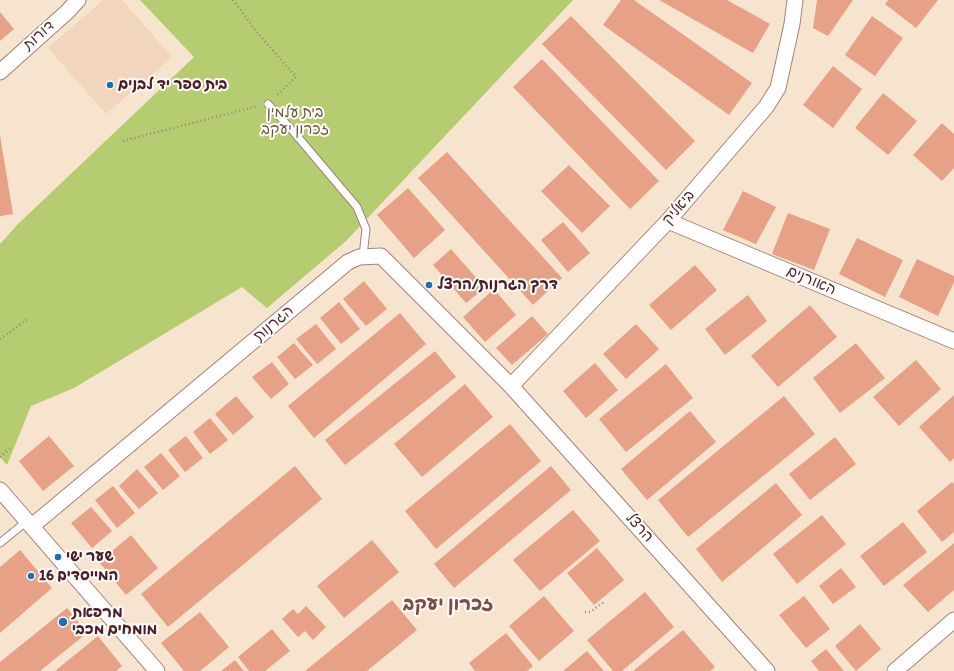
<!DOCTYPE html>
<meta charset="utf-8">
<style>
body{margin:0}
canvas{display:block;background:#f7e4ce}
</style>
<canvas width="954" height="671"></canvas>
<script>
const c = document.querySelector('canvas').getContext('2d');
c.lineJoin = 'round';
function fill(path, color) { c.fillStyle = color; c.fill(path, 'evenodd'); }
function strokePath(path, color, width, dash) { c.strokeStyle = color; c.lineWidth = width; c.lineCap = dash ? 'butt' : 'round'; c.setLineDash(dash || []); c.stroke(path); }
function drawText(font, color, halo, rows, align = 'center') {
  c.font = font + ' Itim,"Playpen Sans Hebrew",sans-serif'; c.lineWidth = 4; c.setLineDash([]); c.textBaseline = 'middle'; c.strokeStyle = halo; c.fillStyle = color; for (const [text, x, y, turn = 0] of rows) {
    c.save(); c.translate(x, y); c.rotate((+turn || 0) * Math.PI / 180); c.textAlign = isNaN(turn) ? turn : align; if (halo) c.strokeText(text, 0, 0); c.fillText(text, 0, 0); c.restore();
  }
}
const built = new Path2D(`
 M103,0h19l50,57 -66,57 -58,-66z`);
const green = new Path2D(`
 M140,0h433l-227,241 -79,67 -25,-21 -168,101 -43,18 -24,59 -7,-8v-213l18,-20 176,-167z`);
const building = new Path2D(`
 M621,0h13l118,83 -23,32 -126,-90z
 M659,0h68l43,24 -17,29z
 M817,0h36l-25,36 -15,-8z
 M888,0h50l-22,28 -31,-24z
 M0,12l14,17 -14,12z
 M571,16l124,125 -29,29 -124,-126z
 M872,16l31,22 -28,38 -30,-21z
 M542,59l117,122 -29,28 -117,-122z
 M833,66l29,23 -29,39 -30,-23z
 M883,93l34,28 -29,34 -33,-27z
 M942,123l12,11v34l-12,13 -29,-26z
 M0,135l13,79 -13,2z
 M447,152l115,126 -29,27 -115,-127z
 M569,165l41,41 -28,27 -41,-42z
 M408,188l37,42 -31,28 -37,-43z
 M743,191l33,16 -20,37 -33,-14z
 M788,213l42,16 -16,41 -42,-16z
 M563,222l27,31 -22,19 -27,-32z
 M857,238l46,22 -18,37 -46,-23z
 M451,249l34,39 -19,15 -33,-38z
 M917,259l37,17v6l-16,34 -39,-19z
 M695,265l22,25 -46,40 -22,-25z
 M364,281l23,28 -21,17 -23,-27z
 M494,289l22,26 -31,27 -22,-25z
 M748,295l19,26 -42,34 -20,-26z
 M339,302l21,27 -19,15 -21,-26z
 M810,305l27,32 -59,50 -27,-31z
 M400,313l26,31 -112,94 -26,-32z
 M532,316l16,18 -36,31 -16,-17z
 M316,324l20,25 -19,15 -21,-25z
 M636,324l23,25 -33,30 -23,-25z
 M294,343l19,22 -18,14 -18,-22z
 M856,343l29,35 -45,35 -27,-35z
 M435,351l21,26 -111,88 -20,-25z
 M916,360l25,29 -42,37 -26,-29z
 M272,362l17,22 -18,15 -19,-22z
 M595,363l23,27 -32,28 -23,-27z
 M666,364l27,34 -67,54 -27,-33z
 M465,384l28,33 -71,60 -28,-33z
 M954,395v63l-4,4 -31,-35z
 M236,396l18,21 -21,18 -18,-21z
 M784,396l31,38 -127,103 -30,-37z
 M690,411l26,31 -69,58 -26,-31z
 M210,418l18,22 -18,14 -17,-22z
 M510,424l31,37 -105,88 -31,-38z
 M49,436l25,30 -31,25 -24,-30z
 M186,436l17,22 -18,14 -17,-22z
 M835,437l21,27 -46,36 -21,-26z
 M161,453l19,23 -17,14 -19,-23z
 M295,466l27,33 -154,128 -27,-33z
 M551,466l20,24 -117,98 -20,-24z
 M137,469l21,24 -19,16 -20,-23z
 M952,482l2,2v48l-12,10 -25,-31z
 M776,483l26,32 -80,67 -26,-33z
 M113,486l22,27 -18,15 -22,-28z
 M91,507l21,24 -20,17 -21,-25z
 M573,510l27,31 -60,50 -27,-31z
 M822,515l24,29 -49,40 -24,-30z
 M903,522l24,30 -43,34 -24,-30z
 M131,535l27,33 -32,27 -27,-33z
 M372,540l27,32 -55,46 -27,-32z
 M954,543v47l-26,22 -25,-27z
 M597,548l27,32 -30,25 -27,-32z
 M20,550l32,38 -52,45v-66z
 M841,568l15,19 -23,17 -14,-18z
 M645,592l29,35 -52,44h-9l-26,-31z
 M544,596l30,35 -35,30 -30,-35z
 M804,596l26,33 -24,19 -27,-33z
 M392,600l25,30 -50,41h-62z
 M306,606l20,21 -13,13 -8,-9 -7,6 -16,-18 11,-10 5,5z
 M67,608l20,25 -47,38h-40v-9z
 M200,612l29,35 -29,24h-16l-23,-28z
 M860,624l21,25 -25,22 -21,-25z
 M272,629l18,22 -25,20h-16l-11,-14z
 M683,630l32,37 -5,4h-77z
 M506,633l27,33 -6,5h-52l-6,-8z
 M98,636l24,30 -6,5h-61z
 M826,649l18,22h-25l-8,-10z
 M587,651l17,20h-41z
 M235,660l9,11h-23z`);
const path = new Path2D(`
 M233,0l23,31 40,46 -19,18
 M123,141l135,-35
 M0,339l29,-21
 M0,457l12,-10
 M585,612h5l14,-10`);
const service = new Path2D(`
 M268,104l24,26 65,77 9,22 -3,27
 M0,543l27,-22`);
const minor = new Path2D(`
 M0,72l67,-60 11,-12
 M668,221l286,120
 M511,386l157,-165 98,-114 12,-19 14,-64 3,-24
 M0,490l157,181
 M32,526l316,-264 11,-5 22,-1 130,130 256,285
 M895,671l59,-51`);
const markers = [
 [110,85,4,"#1f6fb2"],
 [429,285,4,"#1f6fb2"],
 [58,557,4,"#1f6fb2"],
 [31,576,4,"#1f6fb2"],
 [63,622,5,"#1f6fb2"]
];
const streetNames = [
 ["דורות",39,36,-42],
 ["ביאליק",679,208,-49],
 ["האורנים",811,281,23],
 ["הגרנות",274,324,-40],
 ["הרצל",639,528,48]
];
const poiNames = [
 ["בית ספר יד לבנים",118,85],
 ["דרך הגרנות/הרצל",437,285],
 ["שער ישי",66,557],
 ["16 המייסדים",39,576],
 ["מרפאת",72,613],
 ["מומחים מכבי",72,630]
];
const parkNames = [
 ["בית עלמין",295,113],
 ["זכרון יעקב",295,130]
];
const districtNames = [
 ["זכרון יעקב",448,605]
];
fill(built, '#f1d5bd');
fill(green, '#b6cc70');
fill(building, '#e6a186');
strokePath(service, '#a0827c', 9);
strokePath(minor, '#a0827c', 17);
strokePath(path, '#a0827c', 2.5, [1, 3]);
strokePath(service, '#fff', 7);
strokePath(minor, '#fff', 15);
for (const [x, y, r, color] of markers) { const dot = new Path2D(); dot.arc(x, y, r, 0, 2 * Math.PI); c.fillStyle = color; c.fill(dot); strokePath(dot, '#fdfcf7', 1.5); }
drawText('15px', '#4a1f2b', '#fdfcf7', streetNames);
drawText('bold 15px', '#4a1f2b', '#fdfcf7', poiNames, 'left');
drawText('15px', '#6a5340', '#fdfcf7', parkNames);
drawText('bold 19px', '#814c4b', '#fdfcf7', districtNames);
</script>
